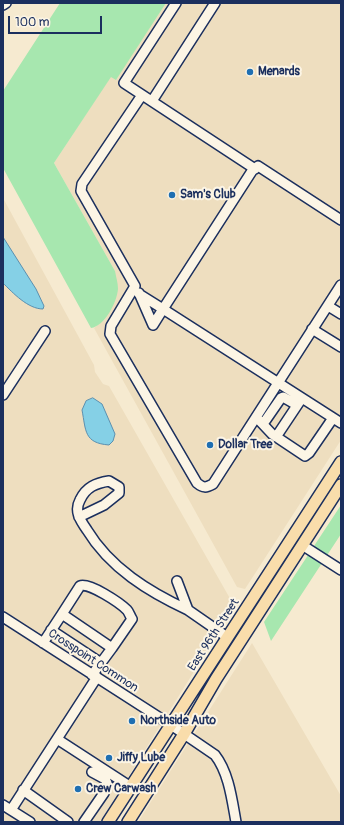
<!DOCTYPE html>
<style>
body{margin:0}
#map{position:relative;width:344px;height:825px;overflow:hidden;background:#f6ead0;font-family:Pangolin,sans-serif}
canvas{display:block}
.frame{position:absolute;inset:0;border:4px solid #1b2f5e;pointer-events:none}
.scale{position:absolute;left:8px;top:16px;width:94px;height:18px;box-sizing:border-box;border:2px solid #1b2f5e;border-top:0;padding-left:5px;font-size:12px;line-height:14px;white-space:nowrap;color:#1b2f5e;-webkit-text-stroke:3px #fcf5e5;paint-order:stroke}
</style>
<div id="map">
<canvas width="344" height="825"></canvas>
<div class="frame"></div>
<div class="scale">100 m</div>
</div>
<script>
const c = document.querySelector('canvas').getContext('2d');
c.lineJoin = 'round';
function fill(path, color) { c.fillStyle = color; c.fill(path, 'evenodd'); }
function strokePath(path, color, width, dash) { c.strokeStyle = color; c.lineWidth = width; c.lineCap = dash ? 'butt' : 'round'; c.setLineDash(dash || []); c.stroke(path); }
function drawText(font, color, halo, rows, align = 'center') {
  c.font = font + ' Pangolin,sans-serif'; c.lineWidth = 4; c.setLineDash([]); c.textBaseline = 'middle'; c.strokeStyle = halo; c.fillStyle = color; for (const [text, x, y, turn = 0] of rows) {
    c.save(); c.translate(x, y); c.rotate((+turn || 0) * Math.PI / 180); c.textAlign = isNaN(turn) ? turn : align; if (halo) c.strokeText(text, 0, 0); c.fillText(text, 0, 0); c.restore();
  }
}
const built = new Path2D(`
 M166,3h175v437l-96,149 -8,-2 -143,-259 11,-9 10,-48 -61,-108 57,-87 5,3z
 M3,198l91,167 1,7 8,12 6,2 127,223 -31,45 -105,168h-97z
 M252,643l89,153v26h-203z`);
const green = new Path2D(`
 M60,3h106l-50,77 -5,-3 -57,86 61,108c1,6 3,12 3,18 -1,13 -13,37 -27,39l-88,-160v-77z
 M341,505v29l-70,107 -7,-19z`);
const water = new Path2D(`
 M3,237l33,52 8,17 -1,3c-15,0 -30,-16 -40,-26z
 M93,398l9,6 13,30 -2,7 -4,4c-25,-2 -23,-14 -27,-35l4,-9z`);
const minor = new Path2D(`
 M176,3l-52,80 131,86
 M3,5l3,-2
 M142,95l-60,89 -1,7 54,95 -24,40 -1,8 87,149c6,5 9,5 16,1l128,-199
 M152,101l63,-98
 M341,220l-83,-54 -6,5 -89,138 178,114
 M139,293l14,32
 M139,294l24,15 -10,16
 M328,306l13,8
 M312,329l29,18
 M3,395l42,-64
 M256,417l16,17 33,22 4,-3 24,-35
 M263,424l18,-26 2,-1 14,8
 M276,437l24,-36
 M79,517l25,-12 15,-12v-6l-10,-6c-13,2 -23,6 -29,19 -6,11 0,20 7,30 23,38 62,62 101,80
 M302,545l39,25
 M177,581l11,29 39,27
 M62,614l18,-28c9,-4 40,17 47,24 2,2 3,6 5,9l-20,29
 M3,617l168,108 44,30c14,18 17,45 21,67
 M51,630l50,33
 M43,643l19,-29 50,34 -20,27
 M57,739l74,48
 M23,790l45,32
 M3,805l27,17
 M11,810l86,-133
 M84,822l20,-29 3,-10 -2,-4 -13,-7`);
const major = new Path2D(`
 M108,822l233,-360
 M128,822l56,-88 32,-55 125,-194`);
const markers = [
 [250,72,4,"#1f6fb2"],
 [172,195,4,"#1f6fb2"],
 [210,445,4,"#1f6fb2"],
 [132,721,4,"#1f6fb2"],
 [109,758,4,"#1f6fb2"],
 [78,789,4,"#1f6fb2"]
];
const poiNames = [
 ["Menards",258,72],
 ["Sam's Club",180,195],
 ["Dollar Tree",218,445],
 ["Northside Auto",140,721],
 ["Jiffy Lube",117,758],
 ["Crew Carwash",86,789]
];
const streetNames = [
 ["East 96th Street",214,635,-57],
 ["Crosspoint Common",93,661,33]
];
fill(built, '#eedebf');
fill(green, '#a7e7af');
fill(water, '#85d0e6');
strokePath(water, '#5b90b0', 1);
strokePath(minor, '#1b2f5e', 12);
strokePath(major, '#1b2f5e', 14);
strokePath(minor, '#fcf5e5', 9);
strokePath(major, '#f9ddab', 11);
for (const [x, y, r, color] of markers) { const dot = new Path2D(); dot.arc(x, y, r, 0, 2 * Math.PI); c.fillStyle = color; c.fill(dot); strokePath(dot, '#fcf5e5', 1.5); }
drawText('bold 12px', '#1b2f5e', '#fcf5e5', poiNames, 'left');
drawText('12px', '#1b2f5e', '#fcf5e5', streetNames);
</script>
